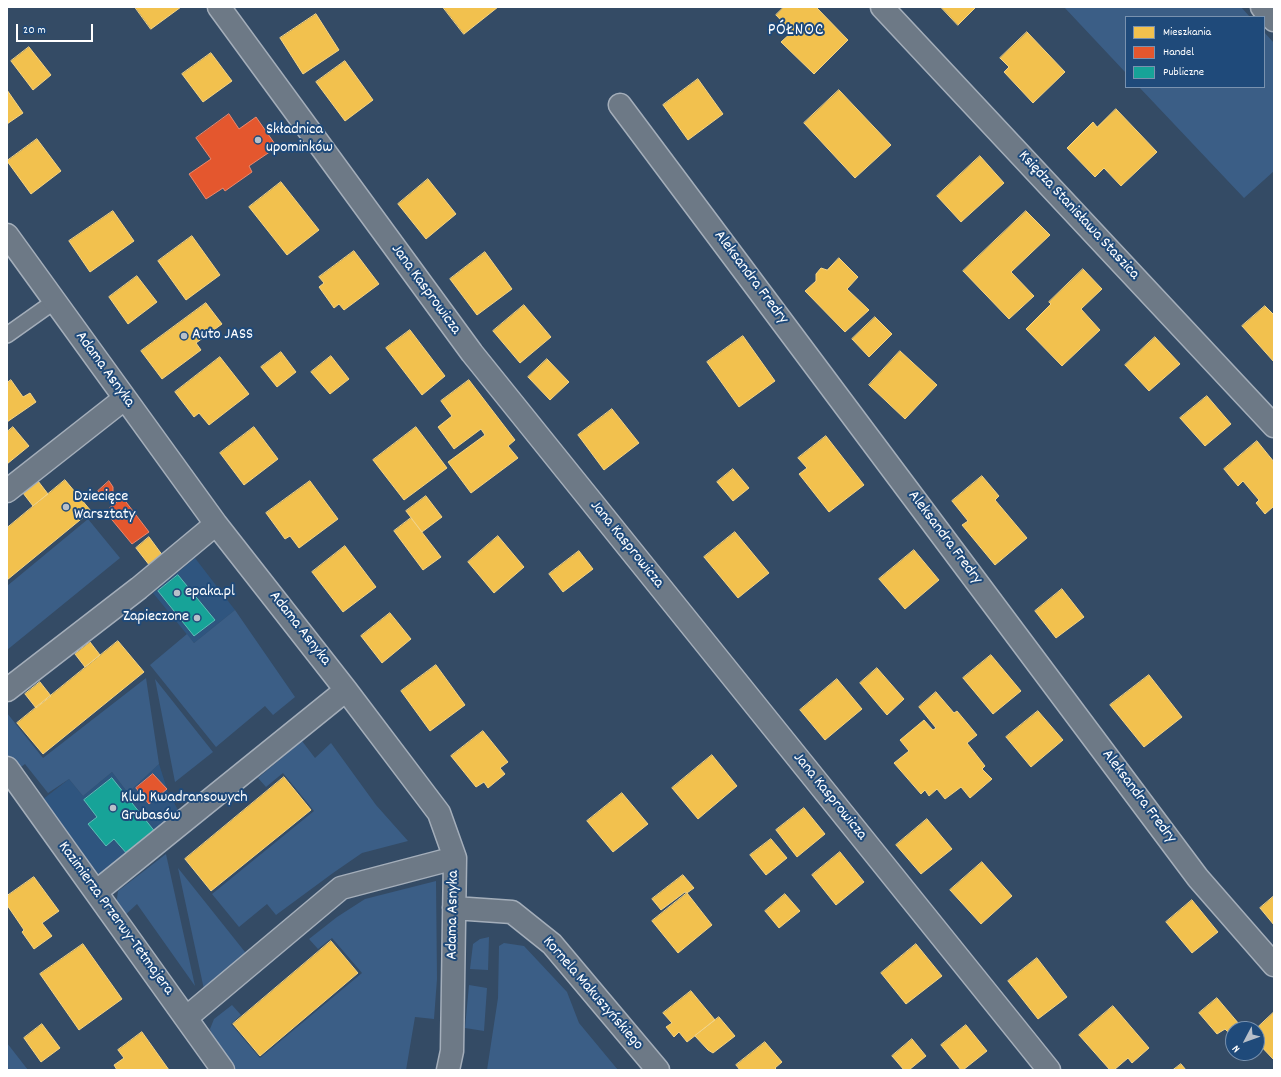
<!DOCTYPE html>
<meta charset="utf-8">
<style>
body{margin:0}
#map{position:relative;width:1281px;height:1077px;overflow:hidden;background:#344b65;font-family:Dekko,sans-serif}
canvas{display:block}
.frame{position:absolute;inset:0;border:8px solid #fff;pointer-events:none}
.legend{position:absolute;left:1125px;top:16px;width:140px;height:72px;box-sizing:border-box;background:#1f4a7a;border:1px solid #7992af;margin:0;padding:5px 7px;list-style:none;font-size:12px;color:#fff}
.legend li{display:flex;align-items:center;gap:8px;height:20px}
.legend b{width:20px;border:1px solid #7992af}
.north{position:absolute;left:1225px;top:1021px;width:40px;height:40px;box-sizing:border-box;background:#1f4a7a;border:1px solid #7992af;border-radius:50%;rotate:229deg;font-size:11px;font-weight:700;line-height:16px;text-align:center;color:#fff}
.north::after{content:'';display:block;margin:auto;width:14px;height:18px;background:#b8c0c9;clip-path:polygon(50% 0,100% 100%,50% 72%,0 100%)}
.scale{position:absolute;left:16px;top:24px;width:77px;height:18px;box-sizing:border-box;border:2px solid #fff;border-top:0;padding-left:5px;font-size:12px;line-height:14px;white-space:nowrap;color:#fff;-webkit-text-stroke:3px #1f4a7a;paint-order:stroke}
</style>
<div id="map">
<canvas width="1281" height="1077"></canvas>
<div class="frame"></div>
<ul class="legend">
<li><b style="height:11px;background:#f2c14e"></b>Mieszkania</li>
<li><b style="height:11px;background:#e4572e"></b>Handel</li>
<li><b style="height:11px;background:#17a398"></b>Publiczne</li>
</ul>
<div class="north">N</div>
<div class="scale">20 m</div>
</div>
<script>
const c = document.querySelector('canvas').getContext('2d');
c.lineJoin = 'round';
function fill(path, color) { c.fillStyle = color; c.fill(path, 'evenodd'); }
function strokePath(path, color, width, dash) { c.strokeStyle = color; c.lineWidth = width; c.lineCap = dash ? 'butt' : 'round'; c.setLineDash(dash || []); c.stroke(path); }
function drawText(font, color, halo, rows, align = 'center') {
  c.font = font + ' Dekko,sans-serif'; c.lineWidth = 4; c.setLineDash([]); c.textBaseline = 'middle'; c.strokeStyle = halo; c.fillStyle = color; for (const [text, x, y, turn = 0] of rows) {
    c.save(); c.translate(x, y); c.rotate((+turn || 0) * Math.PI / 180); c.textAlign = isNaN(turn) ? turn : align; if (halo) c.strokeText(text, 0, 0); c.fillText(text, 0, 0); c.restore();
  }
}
const built = new Path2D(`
 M195,558l40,52 -41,33 -41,-50z
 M159,764l9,28 14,25 -82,66 -58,-83 27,-21 14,17 29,-24 16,21z`);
const green = new Path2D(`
 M1064,7h177l9,10h-124v56z
 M1264,32l10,11v128l-30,27 -105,-111h125z
 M88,519l32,39 -113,92v-64z
 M235,610l60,87 -22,18 -8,-9 -49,41 -66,-82 37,-31 7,9z
 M146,678l13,86 -31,29 -16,-21 -29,24 -14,-17 -21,14 -23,-29 -7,5 -11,-14v-42l36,45z
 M155,679l58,73 -38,30z
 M302,741l13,17 16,-15 45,62 32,36 -46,12 -29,20 -57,42 -9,-11 -28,23 -27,-33 102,-83 -31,-38 -17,14 -8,-9z
 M166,854l29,132 -58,-82 -14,13 -7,-12 2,-14z
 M178,868l71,89 -44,37z
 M436,881l1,98 -3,40 -19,-2 -9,53h-170l-20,-26 -6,-15 4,-10 18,-14 9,10 -10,9 29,34 102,-85 -30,-35 -14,11 -9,-10 28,-22 28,-18z
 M489,937l-1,33 -18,-1 3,-25 7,-5z
 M504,943l20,3 43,46 12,31 39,47h-131l11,-72 1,-52z
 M469,985l18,3 -3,43 -19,-3z
 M7,1043l21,27h-21z`);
const homes = new Path2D(`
 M135,7h46l-30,22z
 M443,7h55l-34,27z
 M784,7h32l32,33 -34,34 -33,-32 11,-10 -16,-17z
 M941,7h35l-18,18z
 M316,14l23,36 -36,24 -23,-36z
 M1027,32l38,40 -32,31 -29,-31 5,-5 -9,-9z
 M29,47l22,28 -18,15 -22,-29z
 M211,53l21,28 -29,21 -21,-28z
 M345,61l28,39 -28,21 -29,-39z
 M698,79l25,35 -35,26 -25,-35z
 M7,90l16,23 -16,11z
 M839,90l52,55 -36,33 -51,-55z
 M1116,109l41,43 -36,34 -17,-18 -9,9 -28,-29 26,-26 4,5z
 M37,139l24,32 -30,23 -24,-33z
 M980,156l24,27 -43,39 -24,-26z
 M428,179l28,35 -30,25 -28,-35z
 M281,182l38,48 -32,25 -38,-48z
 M113,211l21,30 -44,31 -21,-31z
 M1026,211l24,24 -39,37 23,24 -25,23 -46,-48z
 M192,236l28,39 -34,25 -28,-39z
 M354,251l25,33 -35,26 -5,-6 -5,4 -15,-21 5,-4 -5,-6z
 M485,252l27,37 -35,26 -27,-36z
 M839,258l19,19 -11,12 22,21 -24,22 -40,-41 11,-10v-7l5,-6 6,2z
 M1083,269l19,20 -21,20 19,21 -38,36 -36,-37 25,-25 -2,-2z
 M137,276l20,26 -29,22 -19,-27z
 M206,303l16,21 -26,19 5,7 -39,29 -21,-28z
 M524,305l27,32 -31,26 -27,-32z
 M1265,306l8,8 1,-1v49l-32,-36z
 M875,317l17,17 -23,23 -17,-18z
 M410,330l35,46 -23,19 -36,-47z
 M743,336l32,45 -36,26 -32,-45z
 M1155,337l25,27 -31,27 -24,-26z
 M900,351l37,34 -32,34 -36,-34z
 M281,352l15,20 -19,15 -16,-20z
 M331,356l18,23 -19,15 -19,-22z
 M220,357l29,37 -40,31 -10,-12 -5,4 -19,-25z
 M547,359l22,23 -19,18 -22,-23z
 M11,380l12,17 7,-4 6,9 -29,20v-39z
 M469,380l46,60 -7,6 10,12 -47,35 -23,-31 37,-27 -4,-6 -27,20 -16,-22 14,-11 -11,-15z
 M1207,396l24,28 -26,22 -25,-28z
 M612,409l27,34 -35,27 -26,-35z
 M13,427l16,19 -22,18v-32z
 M254,427l24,32 -34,26 -24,-32z
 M416,427l31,41 -43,32 -31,-40z
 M826,436l38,49 -35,27 -30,-38 8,-6 -9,-10z
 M1257,441l17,21v44l-9,8 -9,-11 3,-3 -16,-19 -5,5 -14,-17z
 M733,469l16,19 -16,13 -16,-19z
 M982,476l17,20 -4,4 32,38 -32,27 -33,-40 6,-4 -16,-20z
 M65,480l26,31 -84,69v-52z
 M38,481l10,13 -15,12 -10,-13z
 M310,481l28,38 -39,29 -9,-12 -5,3 -19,-26z
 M426,496l16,21 -20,15 -16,-21z
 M411,518l30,39 -18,13 -29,-39z
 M735,532l34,41 -31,25 -34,-41z
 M498,536l26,31 -30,26 -26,-31z
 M149,537l14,19 -13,10 -14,-18z
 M345,546l31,41 -33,25 -31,-40z
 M914,550l25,30 -34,29 -26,-30z
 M579,551l14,18 -30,23 -14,-18z
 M1062,589l22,28 -28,21 -21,-27z
 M390,613l21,26 -29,24 -21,-27z
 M118,641l26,31 -101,82 -26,-31z
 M90,642l10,13 -15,12 -10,-13z
 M991,655l30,36 -28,23 -30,-36z
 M436,665l29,40 -35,26 -29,-40z
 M877,668l27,31 -17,16 -27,-32z
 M1149,675l33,42 -38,30 -34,-42z
 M837,679l25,30 -37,31 -25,-30z
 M40,682l11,14 -15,12 -11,-14z
 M936,692l18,21 3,-2 20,24 -10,8 18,23 -3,3 10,10 -22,19 -9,-11 -16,12 -8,-10 -8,7 -4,-6 -4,4 -27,-31 15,-12 -9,-11 24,-20 9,10 3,-2 -17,-21z
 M1038,711l25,29 -32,27 -25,-30z
 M483,731l25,31 -8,6 5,6 -17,14 -4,-6 -8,5 -25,-31z
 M712,755l25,31 -39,33 -26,-31z
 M284,777l27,33 -100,81 -26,-32z
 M622,793l26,31 -35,28 -26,-31z
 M804,808l21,26 -28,23 -21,-27z
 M927,819l25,30 -31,25 -25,-29z
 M771,839l16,19 -21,17 -16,-20z
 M840,852l24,30 -28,23 -24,-30z
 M982,862l30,34 -31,28 -31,-34z
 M683,875l11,13 -7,5 -2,-1 -24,18 -9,-11z
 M34,877l25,34 -17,12 10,13 -18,13 -12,-17 2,-2 -17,-25v-9z
 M687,893l25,32 -34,28 -26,-32z
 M785,894l15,17 -21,17 -14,-17z
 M1274,896v29l-14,-17z
 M1192,900l26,32 -26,21 -26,-31z
 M331,941l27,32 -98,83 -27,-32z
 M83,944l39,55 -43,31 -39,-56z
 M916,944l26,32 -36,28 -25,-31z
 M1037,958l30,39 -29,22 -30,-38z
 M691,991l24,29 -28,22 -8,-10 -5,5 -8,-10 6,-4 -9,-10z
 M1217,998l22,26 -11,8 -3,-3 -8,5 -18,-21z
 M1113,1006l36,42 -17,15 -4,-5 -14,12h-4l-31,-35z
 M1274,1012v48l-17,-18 -1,-13z
 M719,1017l16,19 -22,17 -5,-3 -13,-14z
 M42,1024l18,24 -19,14 -17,-24z
 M966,1025l21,26 -24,19h-2l-20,-25z
 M142,1032l27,38h-52l-3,-5 10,-7 -6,-8z
 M912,1039l14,17 -17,14h-5l-12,-14z
 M765,1042l17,20 -7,6 2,2h-37l-4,-5z
 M1181,1064l5,6h-13z`);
const shops = new Path2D(`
 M229,114l10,15 17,-12 21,30 -28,19 3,6 -27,19 -2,-3 -17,11 -17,-25 22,-15 -15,-21z
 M109,481l4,6v5l-8,7 -7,-8z
 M123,498l26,34 -17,12 -24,-29 5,-4 -3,-3z
 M153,774l14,15 -18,15 -13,-16z`);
const public = new Path2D(`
 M178,575l37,45 -21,16 -36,-45z
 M112,778l44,55 -28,22 -14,-16 -8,7 -18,-22 9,-7 -13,-17z`);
const lane = new Path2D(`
 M7,335l48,-34`);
const street = new Path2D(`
 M219,7l253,346 577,717
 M882,7l392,419
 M1262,7l12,13
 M620,105l578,773 76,87
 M7,235l209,289 130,166 93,123 16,45 -3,193 -4,19
 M7,491l117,-92
 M7,690l132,-102 77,-64
 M7,768l216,302
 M96,892l250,-202
 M454,908l58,4 40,32 106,126
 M186,1018l155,-130 114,-30`);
const markers = [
 [258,140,4,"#b8c0c9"],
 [184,336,4,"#b8c0c9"],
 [66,507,4,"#b8c0c9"],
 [177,593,4,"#b8c0c9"],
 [197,618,4,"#b8c0c9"],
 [113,808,4,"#b8c0c9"]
];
const poiNames = [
 ["Składnica",266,131],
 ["upominków",266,149],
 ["Auto JASS",192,336],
 ["Dziecięce",74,498],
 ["Warsztaty",74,516],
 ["epaka.pl",185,593],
 ["Zapieczone",189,618,"right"],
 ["Klub Kwadransowych",121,799],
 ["Grubasów",121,817]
];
const streetNames = [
 ["Księdza Stanisława Staszica",1078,216,47],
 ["Aleksandra Fredry",750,278,53],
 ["Jana Kasprowicza",425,290,54],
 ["Adama Asnyka",104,370,54],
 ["Aleksandra Fredry",944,538,53],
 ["Jana Kasprowicza",626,545,51],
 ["Adama Asnyka",299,629,52],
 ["Jana Kasprowicza",829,797,51],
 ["Aleksandra Fredry",1138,797,53],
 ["Adama Asnyka",454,915,-89],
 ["Kazimierza Przerwy-Tetmajera",115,919,54],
 ["Kornela Makuszyńskiego",592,994,49]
];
const neighbourhoodNames = [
 ["PÓŁNOC",796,32]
];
fill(built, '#2f557f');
fill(green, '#3b5e86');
fill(homes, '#f2c14e');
strokePath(homes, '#f6d483', 1);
fill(shops, '#e4572e');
strokePath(shops, '#ec896d', 1);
fill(public, '#17a398');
strokePath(public, '#5dbfb7', 1);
strokePath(lane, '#a4aeba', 18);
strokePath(street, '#a4aeba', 25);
strokePath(lane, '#6d7986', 15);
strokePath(street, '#6d7986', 22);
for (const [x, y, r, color] of markers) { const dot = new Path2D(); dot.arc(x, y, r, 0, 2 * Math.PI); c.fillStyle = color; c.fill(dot); strokePath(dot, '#1f4a7a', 1.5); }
drawText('16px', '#fff', '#1f4a7a', poiNames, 'left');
drawText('16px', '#fff', '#1f4a7a', streetNames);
c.letterSpacing = '1px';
drawText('17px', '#fff', '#1f4a7a', neighbourhoodNames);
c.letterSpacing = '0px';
</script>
